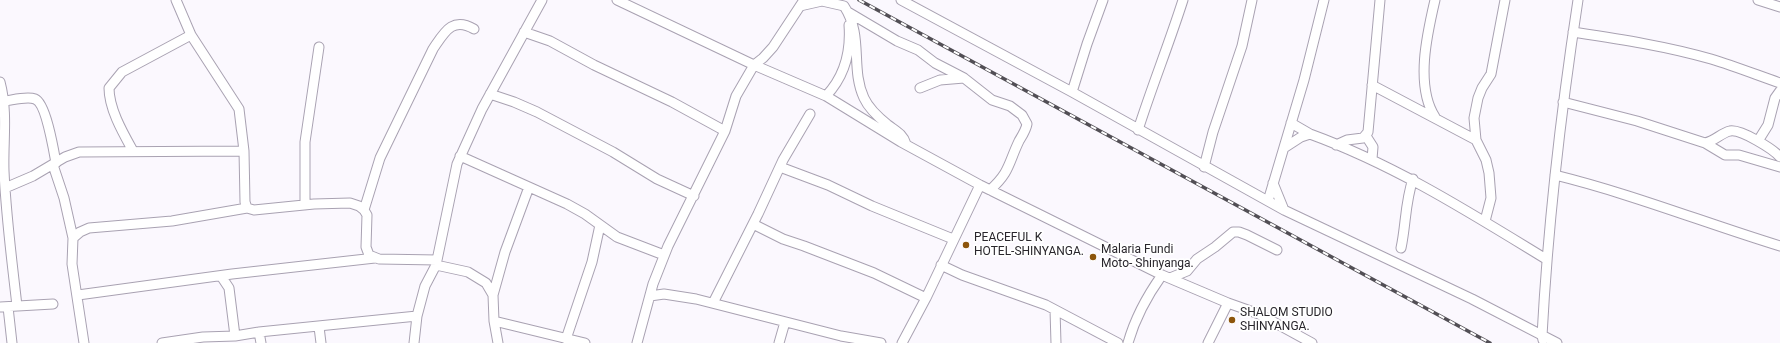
<!DOCTYPE html>
<style>
body{margin:0}
canvas{display:block;background:#fbf8fe}
</style>
<canvas width="1780" height="343"></canvas>
<script>
const c = document.querySelector('canvas').getContext('2d');
c.lineJoin = 'round';
function strokePath(path, color, width, dash) { c.strokeStyle = color; c.lineWidth = width; c.lineCap = dash ? 'butt' : 'round'; c.setLineDash(dash || []); c.stroke(path); }
function drawText(font, color, halo, rows, align = 'center') {
  c.font = font + ' Roboto,sans-serif'; c.lineWidth = 3.5; c.setLineDash([]); c.textBaseline = 'middle'; c.strokeStyle = halo; c.fillStyle = color; for (const [text, x, y, turn = 0] of rows) {
    c.save(); c.translate(x, y); c.rotate((+turn || 0) * Math.PI / 180); c.textAlign = isNaN(turn) ? turn : align; if (halo) c.strokeText(text, 0, 0); c.fillText(text, 0, 0); c.restore();
  }
}
const minor = new Path2D(`
 M176,0l15,35 48,74 5,42 1,51 2,6 7,2 60,-6 36,-1 9,3 5,4 3,5 -1,32 3,8 10,4 58,1
 M617,0l137,65 72,31 75,46 79,43 182,90 66,28 31,11 53,29
 M901,0l171,92 212,118 188,89 85,44
 M1435,0c-8,34 -20,86 0,117
 M1758,0l22,7
 M800,6l22,-5 22,5c20,30 6,62 20,92 5,11 14,19 24,27 8,6 15,9 18,19
 M848,12l49,29 21,9 17,13 29,15 28,22 18,6 12,9 5,9c-1,6 -5,12 -8,17 -11,23 -9,31 -29,49
 M524,32l26,9 44,24 78,37 53,29
 M1573,32c46,7 93,14 138,27 23,7 46,16 69,24
 M0,82c8,30 3,59 4,89 2,46 8,90 13,135
 M1372,85l104,55
 M920,88l20,-8 24,-2
 M1072,92l15,-48 16,-44
 M490,94l24,8 23,10 76,40 44,27 37,17
 M826,96c19,-20 25,-44 23,-71
 M5,101c8,-1 22,-5 30,-2 11,4 19,53 21,64
 M1563,102l74,19 68,22c10,-2 16,-10 25,-12 11,-2 43,18 50,26
 M1291,123l19,11
 M1138,130c14,-44 31,-86 45,-130
 M1366,136l7,11 -1,12
 M1758,141l10,-16 7,-27 5,-7
 M1705,143l20,12h14l41,12
 M1336,145l11,-5 16,-2 5,-6 12,-132
 M1284,148l17,-11 9,-3c85,31 159,78 236,125
 M133,151c-10,-18 -24,-42 -24,-63l13,-16 69,-37
 M460,156l107,48 18,10 32,23 47,18
 M53,165l11,33 9,40 -1,26 12,79
 M780,167l48,18 44,21 81,33
 M1204,167l9,-35 29,-86 10,-46
 M1555,175c77,19 150,48 225,71
 M1273,183l11,27
 M5,188l28,-12 32,-19 14,-5 165,-1
 M1268,201l36,-121 20,-80
 M305,205v-63l14,-95
 M364,210l16,-52 53,-109c11,-16 19,-33 41,-20
 M1485,221l6,-23 -2,-25 -3,-13 -10,-20 -2,-22 4,-20 4,-10 9,-14 14,-74
 M753,224l30,15 21,7 70,27 52,25
 M73,238l7,-6 9,-4 83,-7 75,-13
 M1401,248c5,-23 4,-46 12,-69
 M436,265l32,7 18,11 7,12 1,26 4,22
 M941,265l21,10 84,30 72,38
 M221,276l8,12 6,48
 M1170,278l17,-7 10,-12 18,-12 18,-15h6l8,3 30,15
 M78,295l154,-21 143,-16
 M493,295l12,-43 24,-65
 M650,296l14,-2 32,5 145,37 40,7
 M713,303l45,-89 25,-54 27,-46
 M0,307l53,-3
 M8,307l4,36
 M1055,310l1,33
 M494,321l91,22
 M319,327l2,16
 M259,332l2,11
 M566,339l26,-77 8,-37
 M1543,340l-1,-4c6,-113 19,-225 36,-336
 M162,343l41,-6 32,-1 24,-4 158,-16
 M414,343l3,-27 8,-30 11,-21 21,-101 25,-55 60,-109
 M637,343l16,-59 15,-38 57,-115 11,-35 18,-31 9,-7 10,-11 31,-47
 M779,343l6,-21
 M902,343l24,-45 54,-113
 M1128,343c7,-25 19,-47 34,-68
 M1208,343l20,-40`);
const rail = new Path2D(`
 M859,0l631,343`);
const markers = [
 [966,245,4,"#8d550c"],
 [1093,257,4,"#8d550c"],
 [1232,320,4,"#8d550c"]
];
const poiNames = [
 ["PEACEFUL K",974,238],
 ["HOTEL-SHINYANGA.",974,252],
 ["Malaria Fundi",1101,250],
 ["Moto- Shinyanga.",1101,264],
 ["SHALOM STUDIO",1240,313],
 ["SHINYANGA.",1240,327]
];
strokePath(minor, '#a9a2b2', 11);
strokePath(minor, '#fff', 9);
strokePath(rail, '#524f55', 3.5);
strokePath(rail, '#fff', 2, [6]);
for (const [x, y, r, color] of markers) { const dot = new Path2D(); dot.arc(x, y, r, 0, 2 * Math.PI); c.fillStyle = color; c.fill(dot); strokePath(dot, '#fff', 1.5); }
drawText('12px', '#29262c', '#fff', poiNames, 'left');
</script>
